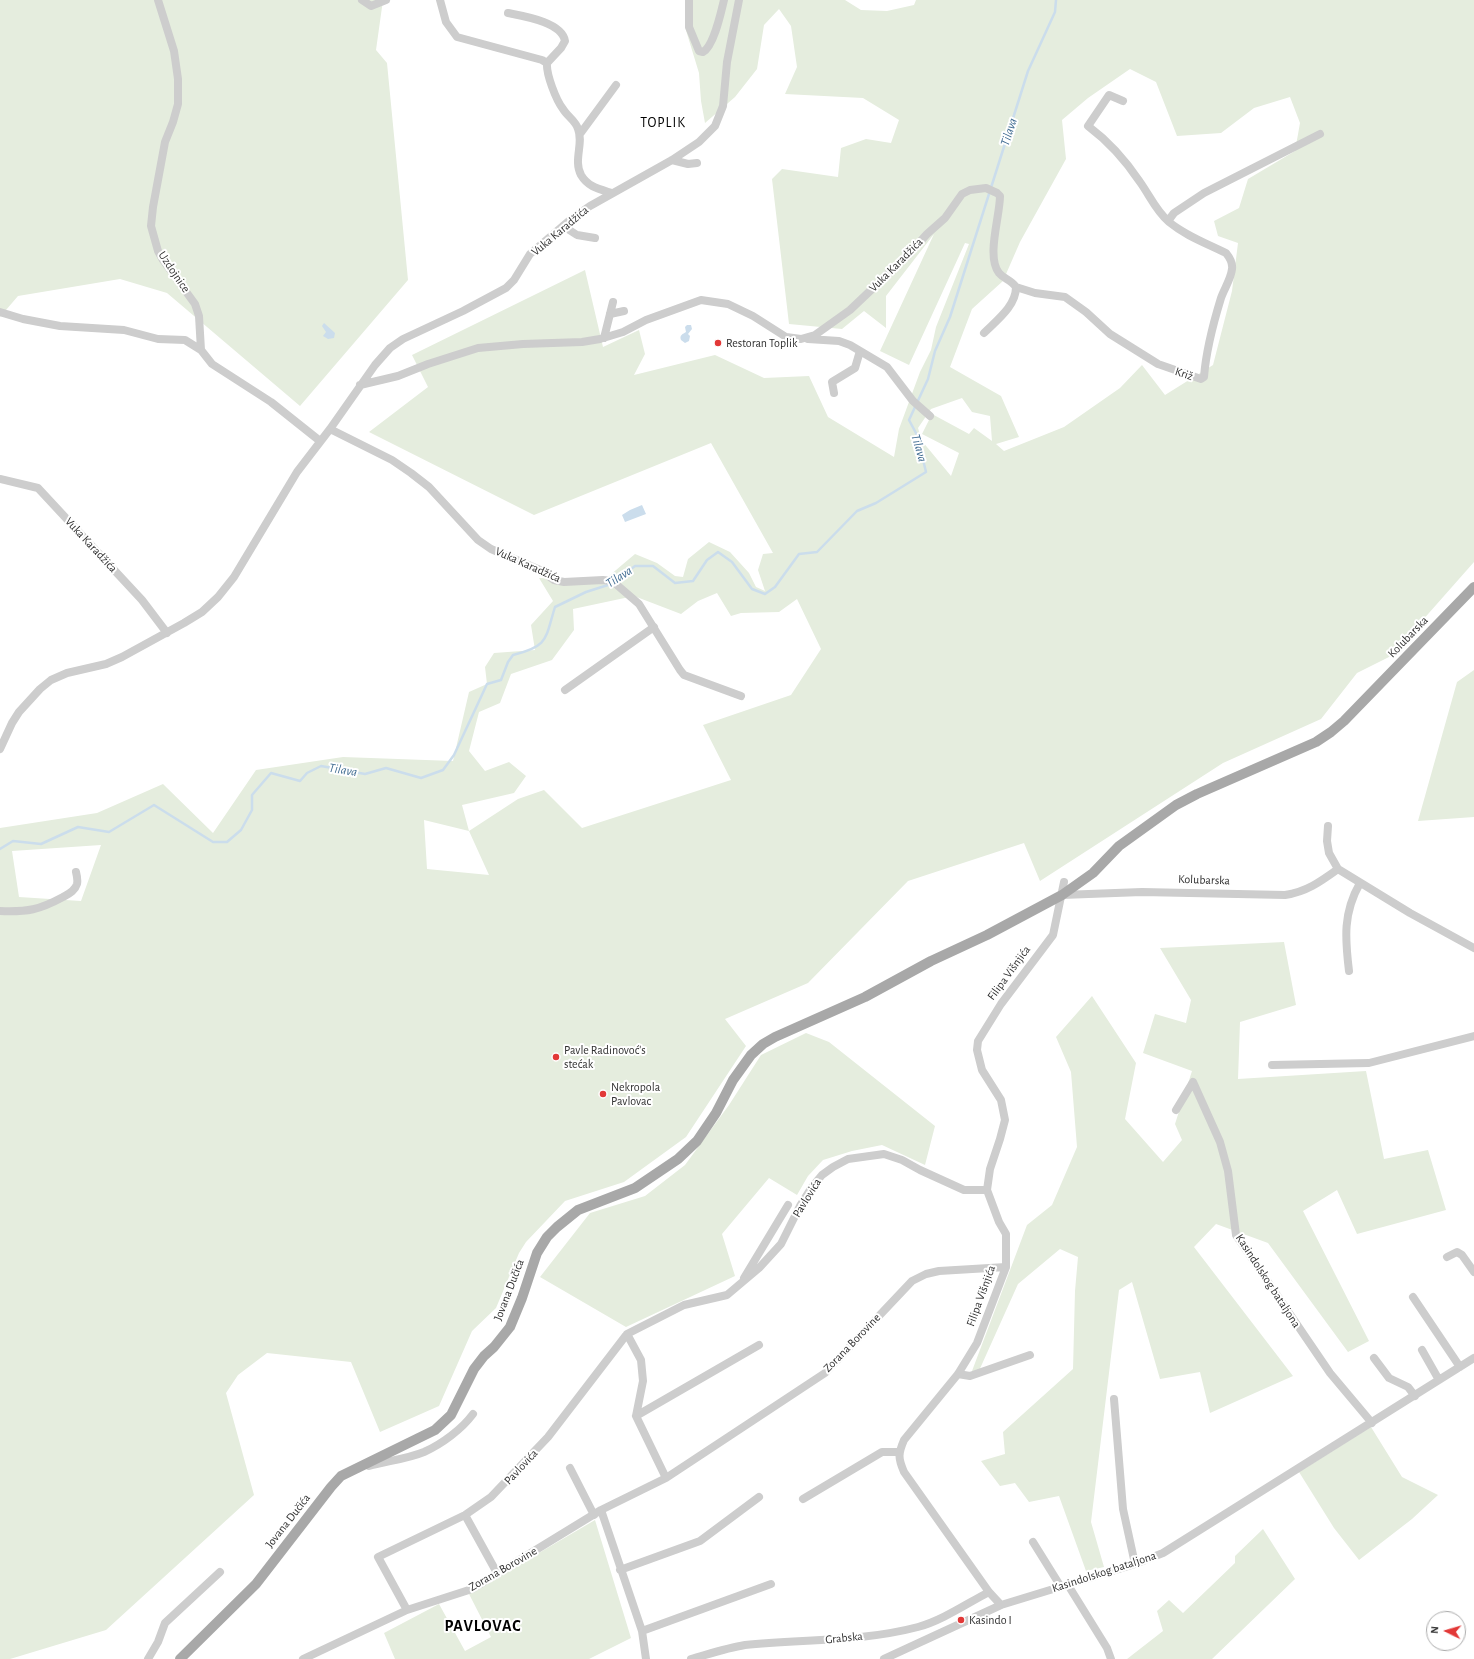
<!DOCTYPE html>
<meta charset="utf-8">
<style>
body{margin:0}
#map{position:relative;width:1474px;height:1659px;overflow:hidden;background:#fff;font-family:"Alegreya Sans",sans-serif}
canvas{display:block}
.north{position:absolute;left:1426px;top:1611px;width:40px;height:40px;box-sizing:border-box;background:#fff;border:1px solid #acacac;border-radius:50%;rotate:275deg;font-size:11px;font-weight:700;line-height:16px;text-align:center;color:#303030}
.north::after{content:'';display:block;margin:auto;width:14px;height:18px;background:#e23837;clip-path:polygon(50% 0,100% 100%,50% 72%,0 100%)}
</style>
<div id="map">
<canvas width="1474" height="1659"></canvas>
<div class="north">N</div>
</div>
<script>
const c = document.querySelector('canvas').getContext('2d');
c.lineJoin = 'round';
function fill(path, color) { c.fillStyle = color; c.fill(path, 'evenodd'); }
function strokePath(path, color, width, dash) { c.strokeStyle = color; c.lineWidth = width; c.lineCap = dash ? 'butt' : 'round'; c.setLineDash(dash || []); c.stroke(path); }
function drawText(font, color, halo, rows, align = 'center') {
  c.font = font + ' "Alegreya Sans",sans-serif'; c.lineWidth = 4; c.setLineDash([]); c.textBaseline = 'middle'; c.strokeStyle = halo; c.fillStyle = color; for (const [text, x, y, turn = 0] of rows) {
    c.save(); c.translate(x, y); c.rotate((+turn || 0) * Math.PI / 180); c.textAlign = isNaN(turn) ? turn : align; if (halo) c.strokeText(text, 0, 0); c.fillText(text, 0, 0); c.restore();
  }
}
const green = new Path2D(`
 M0,0h383l-7,50 11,13 21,217 -108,126 -133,-113 -47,-14 -102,17 -18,21z
 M692,0h153l16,10 26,1 27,-6 2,-5h558v562l-83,94 -34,17 -36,46 -98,44 -183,118 -16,-38 -116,38 -100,102 -83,36 21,27 -60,91 -62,45 -59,19 -39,41 -7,11 -23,55 -24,23 -33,75 -59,26 -29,-70 -84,-9 -29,22 -12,18 28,102 -148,135 -96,29h-10v-831l97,-15 66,-29 50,49 43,-63 87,-13 110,4 16,-69 18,-8 -2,-17 9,-14 41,-3 -4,-25 22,-24 -14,-23 64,3 32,-27 22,9 18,13 8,1 5,-18 21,-17 21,10 19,21 7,14 9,4 -7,-21 5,-16 10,-1 -62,-110 -177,72 -165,-83 59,-45 -16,-32 173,-85 18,77 36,-17 6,24 -11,21 81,-20 49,23 45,-2 19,41 66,40 5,-28 21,-57 11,-22 5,-23 33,-83 -4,-1 -56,122 -29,-14 54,-117 -48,62v32l-22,-17 -22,18 -53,-5 -17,-145 10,-10 56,8 3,-29 25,-9 25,4 8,-23 -36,-22 -78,-4 12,-27 -6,-41 -12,-17 -15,16 -7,44 -22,28 -30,26 -4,-22 -2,-28 -14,-46zM1130,69l26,13 21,54 44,-3 33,-25 36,-11 10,26 -5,28 -47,28 -9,29 -25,13 4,15 20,7 -6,48 -19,74 -48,30 -23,-30 -22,23 -56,39 -60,24 -8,-7 23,-7 -18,-41 -51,-29 22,-58 31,-28 17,-39 46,-83 -4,-39 26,-22zM962,398l10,14 18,4 2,25 -18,-13 -5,6 -37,-20 -10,20 37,19 -8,23 -29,-35 -4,-13 13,-19zM717,593l14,23 10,-3 38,-1 18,-13 24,50 -30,46 -88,30 28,55 -149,48 -38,-38 -26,9 -49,32 -7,-26 52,-12 12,-17 -17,-14 -24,9 -16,-20 10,-39 21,-9 11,-29 41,-14 22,-30 -1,-21 61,-13 47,18 17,-13zM424,820l45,11 20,44 -62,-6zM101,845l-20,56 -62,-4 -7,-46z
 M1474,670v147l-56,4 39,-139z
 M1284,942l12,63 -56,17 -2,57 128,-8 18,88 44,-9 18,60 -89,24 -20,-44 -34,21 66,130 -21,11 -80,-109 -52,-19 -22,23 99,129 -83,37 -10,-41 -40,7 -28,-97 -13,8 -28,232 13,45 -18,4 -27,-75 -30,6 -14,-19 -15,3 -19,-25 24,-7 -2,-22 70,-63 2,-78 3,-34 -18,-8 -42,35 -40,89 -6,-2 55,-146 25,-20 25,-58 -6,-75 -15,-35 36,-41 44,67 -11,56 38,43 19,-22 -7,-16 17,-53 -49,-18 12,-39 31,9 5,-23 -31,-52z
 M806,1033l23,9 106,84 -10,39 -43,-20 -30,6 -29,9 -15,16 -11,19 -28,-17 -47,56 13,42 -109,51 -86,-50 50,-64 55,-17 40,-31 44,-60 32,-50z
 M1371,1427l31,50 36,18 -26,24 -53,41 -25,-32 -35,-56z
 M595,1520l36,118 -42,21h-194l-11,-26 55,-29 26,47 26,-14 -22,-43z
 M1263,1529l32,50 -83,80h-85l36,-28 -6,-20 12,-11 14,13 52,-50v-7z`);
const water = new Path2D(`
 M324,323l11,10 -1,5 -6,1 -5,-3 3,-4 -4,-6z
 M687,325h4l1,4 -4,5 2,2 -1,5 -4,2 -4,-3c-2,-5 2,-6 5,-8l-1,-5z
 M642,505l4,9 -21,8 -3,-7 8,-5z`);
const stream = new Path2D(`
 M615,581l20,-15h18l22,17 18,-2 14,-21 11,-8 14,10 20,27 13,5 10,-7 24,-33 18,-2 40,-41 19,-8 50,-31 -9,-37 -8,-15 19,-41 7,-28 15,-34 78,-246 27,-59 1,-12
 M0,849l13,-8 28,3 37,-17 31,5 45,-27 59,37h14l14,-12 11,-20v-15l19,-22 29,8 7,-8 14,-7 44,8 21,-6 35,10 22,-8 11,-15 33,-71 14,-4 7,-18 5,-7c36,-9 32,-16 42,-48l31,-15 25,-8`);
const minor = new Path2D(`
 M158,0l16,51 4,28v25l-5,18 -8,20 -12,65 -2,19 7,25 5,9 32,44 4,12 2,34 11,14 59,38 49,39
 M362,0l9,6 15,-6
 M440,0l6,22 11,15 85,23 5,3c-1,11 9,37 16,46 4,7 13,12 15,20 6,14 -5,31 3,46 7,12 18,14 31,18
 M689,0v27l10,24 4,1c11,-6 18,-40 21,-52
 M508,13c15,3 54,9 57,28l-4,7 -14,15
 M580,134l36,-49
 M672,160l16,4 9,-1
 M1168,221l6,-8 30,-20 116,-59
 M563,226l14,9 18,3
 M1016,287l19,6 30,4 21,15 24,22 48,30 43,15 3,-2c2,-26 9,-53 17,-79 3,-9 10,-19 11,-29 1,-6 -2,-11 -6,-16 -20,-10 -40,-17 -57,-31 -13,-11 -19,-26 -29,-40 -14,-21 -32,-41 -52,-56l21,-31 14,6
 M0,312l23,7 37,7 64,4 34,9 27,1 16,10
 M610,314l14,-3
 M984,333c13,-13 32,-27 32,-46
 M604,338l9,-36
 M808,339l31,2 11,4 37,22 26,34 17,15
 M360,385l38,-9 30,-12 50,-16 45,-4 59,-2 18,-3 23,-7 23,-12 55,-20 27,4 25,12 33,21 15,2 14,-4 35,-25 60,-57 17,-19 18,-16 17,-24 8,-4 16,-2 11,5 3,3c0,20 -14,61 -1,77 5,6 12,7 17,14
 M834,393l-2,-11 23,-14 5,-17
 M330,429l62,31 19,13 18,14 49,53 13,9 49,21 14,10 10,2 39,-2 8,1 6,4 22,19 41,66 4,5 57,21
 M0,479l38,9 104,112 25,33
 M565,690l89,-63
 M0,749l12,-26 7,-11 21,-23 11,-9 16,-7 39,-9 16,-7 62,-34 18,-11 16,-15 16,-20 63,-105 33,-43 45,-64 15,-17 13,-9 60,-28 43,-23 8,-8 16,-26 40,-34 20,-14 82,-46 27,-18 16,-16 8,-20 4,-44 12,-62
 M1328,826l-1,15 2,12 9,16 72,44 64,35
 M1062,895l80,-3 143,3c21,-3 35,-13 53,-26
 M0,911c28,1 39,-1 63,-14 5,-3 12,-6 14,-13 1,-4 0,-8 -1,-12
 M1349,971c-4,-33 -6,-58 11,-88
 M1272,1065l97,-2 105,-27
 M1176,1110l17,-28 27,60 8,29 8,64 94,138 42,50
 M1447,1257l10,-5 5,3 12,17
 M744,1278l44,-73
 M1413,1297l47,70
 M627,1334l14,26 2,21 -7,35 30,62
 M1422,1350l17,30
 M1374,1358l15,20 19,9 7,9
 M958,1374l12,2 60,-21
 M1114,1399l9,110 12,55
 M636,1416l123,-71
 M369,1466c18,-5 38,-7 55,-14 18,-8 38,-23 49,-38
 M570,1468l24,47
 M803,1499l79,-47h17
 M601,1510l41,121 4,28
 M465,1515l32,58
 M1033,1542l28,45
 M620,1570l80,-29 59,-44
 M1068,1585l39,63 4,11
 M1001,1605l-12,-13 -85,-120c-6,-14 -6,-18 0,-32l54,-66 19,-31 29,-76v-33l-7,-12 -12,-32 3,-21 10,-30 5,-19 -4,-20 -19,-30 -5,-20 1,-9 23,-37 52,-69 11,-53
 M407,1610l-29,-53 87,-42 26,-18 57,-60 79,-103 57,-29 43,-10 32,-27 22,-24 19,-38 12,-19 10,-12 11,-8 15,-8 36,-5 18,6 18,10 44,20h23
 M642,1631l129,-47
 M148,1659l10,-17 7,-19 55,-51
 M303,1659l104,-49 65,-21 129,-79 65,-32 159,-105 87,-92 14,-7 13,-3 67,-4
 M691,1659c18,-5 36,-11 54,-14 58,-6 116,-3 173,-18 25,-7 48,-23 71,-35
 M884,1659l117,-54 134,-41 28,-11 311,-195`);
const major = new Path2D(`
 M180,1659l76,-75 75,-97 10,-11 94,-46 16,-15 23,-46 10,-13 10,-9 16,-20 12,-29 15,-45 10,-16 10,-10 21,-17 57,-22 43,-29 19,-18 19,-28 17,-33 18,-25 12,-11 12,-7 90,-40 66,-36 56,-26 75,-40 31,-22 26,-27 57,-41 21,-11 119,-52 15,-10 13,-11 130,-134`);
const markers = [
 [718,343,4,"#e23837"],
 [556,1057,4,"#e23837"],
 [603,1094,4,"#e23837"],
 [961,1620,4,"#e23837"]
];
const streetNames = [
 ["Vuka Karadžića",560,231,-40],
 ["Vuka Karadžića",896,265,-45],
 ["Uzdojnice",174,272,56],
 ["Križ",1184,374,18],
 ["Vuka Karadžića",91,545,47],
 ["Vuka Karadžića",528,565,24],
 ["Kolubarska",1408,637,-46],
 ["Kolubarska",1204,880,2],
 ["Filipa Višnjića",1009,973,-54],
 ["Pavlovića",807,1198,-58],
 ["Kasindolskog bataljona",1268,1281,57],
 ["Jovana Dučića",509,1290,-69],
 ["Filipa Višnjića",981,1296,-70],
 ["Zorana Borovine",852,1343,-46],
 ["Pavlovića",521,1467,-47],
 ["Jovana Dučića",288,1521,-52],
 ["Zorana Borovine",503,1569,-30],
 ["Kasindolskog bataljona",1104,1572,-18],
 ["Grabska",844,1638,-6]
];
const poiNames = [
 ["Restoran Toplik",726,343],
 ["Pavle Radinovoć's",564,1050],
 ["stećak",564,1064],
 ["Nekropola",611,1087],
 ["Pavlovac",611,1101],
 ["Kasindo I",969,1620]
];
const waterNames = [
 ["Tilava",1009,132,-72],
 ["Tilava",919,448,74],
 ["Tilava",619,577,-33],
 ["Tilava",343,770,10]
];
const quarterNames = [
 ["TOPLIK",663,123]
];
const districtNames = [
 ["PAVLOVAC",483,1626]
];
fill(green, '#e5edde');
fill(water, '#cbddec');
strokePath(stream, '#cbddec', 2.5);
strokePath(minor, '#cdcdcd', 8);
strokePath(major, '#a8a8a8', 10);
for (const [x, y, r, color] of markers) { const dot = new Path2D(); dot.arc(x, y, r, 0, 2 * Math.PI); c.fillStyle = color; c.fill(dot); strokePath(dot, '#fff', 1.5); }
drawText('12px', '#303030', '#fff', streetNames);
drawText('12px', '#303030', '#fff', poiNames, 'left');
drawText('italic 13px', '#3f6b91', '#fff', waterNames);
c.letterSpacing = '1px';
drawText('14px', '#000', '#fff', quarterNames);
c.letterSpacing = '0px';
c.letterSpacing = '1px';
drawText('bold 16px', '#000', '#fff', districtNames);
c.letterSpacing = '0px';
</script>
